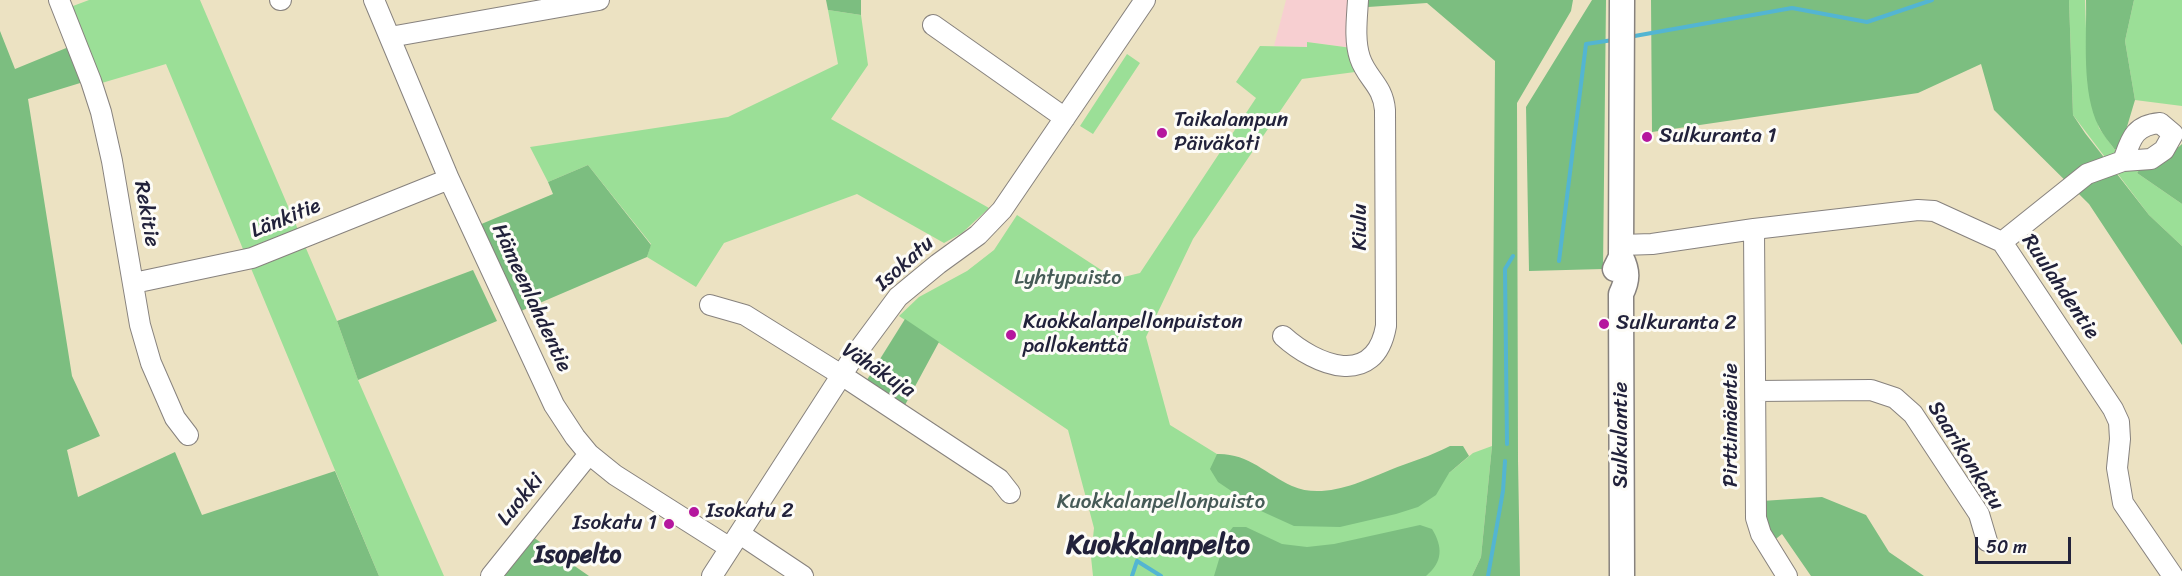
<!DOCTYPE html>
<meta charset="utf-8">
<style>
body{margin:0}
#map{position:relative;width:2182px;height:576px;overflow:hidden;background:#ece2c2;font-family:Sriracha,sans-serif}
canvas{display:block}
.scale{position:absolute;left:1975px;top:537px;width:96px;height:27px;box-sizing:border-box;border:3px solid #22223b;border-top:0;padding-left:8px;font-size:18px;line-height:21px;white-space:nowrap;color:#22223b;-webkit-text-stroke:4px #fdfcf7;paint-order:stroke}
</style>
<div id="map">
<canvas width="2182" height="576"></canvas>
<div class="scale">50 m</div>
</div>
<script>
const c = document.querySelector('canvas').getContext('2d');
c.lineJoin = 'round';
function fill(path, color) { c.fillStyle = color; c.fill(path, 'evenodd'); }
function strokePath(path, color, width, dash) { c.strokeStyle = color; c.lineWidth = width; c.lineCap = dash ? 'butt' : 'round'; c.setLineDash(dash || []); c.stroke(path); }
function drawText(font, color, halo, rows, align = 'center') {
  c.font = font + ' Sriracha,sans-serif'; c.lineWidth = 6; c.setLineDash([]); c.textBaseline = 'middle'; c.strokeStyle = halo; c.fillStyle = color; for (const [text, x, y, turn = 0] of rows) {
    c.save(); c.translate(x, y); c.rotate((+turn || 0) * Math.PI / 180); c.textAlign = isNaN(turn) ? turn : align; if (halo) c.strokeText(text, 0, 0); c.fillText(text, 0, 0); c.restore();
  }
}
const built = new Path2D(`
 M1286,0h65l1,48 -45,-6v5l-33,-1z`);
const green = new Path2D(`
 M89,0h111l137,321 21,59 86,196h-65l-213,-512 -71,21 -30,-76z
 M2069,0h16l3,86 11,42 29,40 13,-1 -4,6 45,31v42l-33,-31 -76,-100z
 M2134,0h48v106l-47,-6 -10,-59z
 M828,10l33,5 7,50 -37,54 158,89 -27,25 -18,10 -87,-49 -133,49 -28,44 -49,-30 4,-13 -63,-79 -40,17 -18,-35 198,-30 110,-53z
 M1307,42l45,6 3,24 -53,7 -109,160 -47,98 24,88 123,76 156,-28 24,-20 19,-7 -11,111 -9,19h-379l-2,-19 3,-29 -26,-98 -169,-114 20,-19 48,-26 27,-21 23,-35 98,64 25,-6 116,-175 -20,-16 24,-36 47,1z
 M1127,54l13,9 -47,71 -13,-8z`);
const forest = new Path2D(`
 M826,0h35v15l-33,-5z
 M1368,0h205l-2,11 -54,92 1,357 2,116h-48l9,-19 11,-111 3,-385 -68,-58 -59,4z
 M1592,0h14l-3,269 -74,2 -3,-164z
 M1651,0h418l4,115 12,18 64,82 33,31v99l-93,-141 -95,-94 -13,-46 -63,29 -266,39z
 M2086,0h48l-9,41 10,59 -12,40 -8,10c-5,-7 -12,-15 -16,-23 -18,-35 -12,-89 -13,-127z
 M0,31l15,38 61,-25 14,36 -62,19 44,277 28,60 -33,14 11,47 97,-45 27,63 133,-44 44,105h-379z
 M2182,144v60l-45,-31c10,-15 32,-16 45,-29z
 M588,165l63,80 -4,12 -126,54 -42,-86 74,-31 -5,-12z
 M473,270l24,51 -139,59 -21,-59z
 M905,319l34,23 -34,63 -40,-22z
 M1450,446h13l6,10 -20,17 -13,22 -18,12 -22,7 -56,13 -46,-1 -33,-15 -43,-29 -8,-13 7,-15c31,-1 49,20 75,32 31,14 69,-4 98,-16 20,-8 41,-14 60,-24z
 M1822,497l44,18 23,37 35,24h-113l-29,-42 -10,8 -10,-41z
 M1420,525l12,4c11,18 11,33 -6,47h-212l12,-40 7,-9h13l36,17 25,3 27,-3z
 M530,535l59,41h-89z`);
const stream = new Path2D(`
 M1629,37l163,-29 75,14 65,-22
 M1559,261l27,-217 27,-4
 M1507,444l-2,-175 8,-13
 M1132,576l5,-15 24,15
 M1488,576l15,-85 2,-30`);
const minor = new Path2D(`
 M59,0l32,81 10,31 11,49 28,164 11,38 24,55 13,17
 M280,0h1
 M374,0l75,179 105,226 21,32 14,17 26,21 115,73
 M933,25l132,93
 M390,37l209,-37
 M1754,229l2,289 5,16 26,42
 M2002,242l85,-68 36,-13 28,-2 13,-9 9,-16 -13,-11c-26,2 -29,16 -37,38
 M1622,245l30,-1 102,-15 164,-19 16,1 68,31 111,167 6,13 1,17 -3,29 6,35 50,73
 M134,283l118,-25 197,-79
 M710,305l35,10 98,61 156,103 11,14
 M1283,336c33,30 92,53 103,-10l-1,-216c-2,-25 -18,-31 -25,-52 -6,-18 -3,-40 -2,-58
 M1756,391l115,-1 24,8 18,16 66,100 8,27
 M740,534l63,42
 M491,576l98,-122
 M712,576l140,-217 46,-62 40,-33 40,-29 24,-25 143,-210`);
const major = new Path2D(`
 M1621,257c7,14 7,23 0,37l1,282
 M1615,269l6,-12 1,-257`);
const markers = [
 [1162,133,6,"#b5179e"],
 [1647,137,6,"#b5179e"],
 [1604,324,6,"#b5179e"],
 [1011,335,6,"#b5179e"],
 [694,512,6,"#b5179e"],
 [669,524,6,"#b5179e"]
];
const poiNames = [
 ["Taikalampun",1174,121],
 ["Päiväkoti",1174,145],
 ["Sulkuranta 1",1659,137],
 ["Kuokkalanpellonpuiston",1023,323],
 ["pallokenttä",1023,347],
 ["Sulkuranta 2",1616,324],
 ["Isokatu 2",706,512],
 ["Isokatu 1",657,524,"right"]
];
const streetNames = [
 ["Rekitie",146,214,80],
 ["Länkitie",286,219,-22],
 ["Kiulu",1361,227,-90],
 ["Isokatu",905,264,-42],
 ["Ruulahdentie",2060,287,56],
 ["Hämeenlahdentie",531,298,65],
 ["Vähäkuja",878,371,33],
 ["Pirttimäentie",1732,425,-90],
 ["Sulkulantie",1622,435,-90],
 ["Saarikonkatu",1965,456,58],
 ["Luokki",521,500,-51]
];
const parkNames = [
 ["Lyhtypuisto",1068,279],
 ["Kuokkalanpellonpuisto",1161,503]
];
const quarterNames = [
 ["Isopelto",578,556]
];
const districtNames = [
 ["Kuokkalanpelto",1158,546]
];
fill(built, '#f7cfd1');
fill(green, '#9bdf97');
fill(forest, '#7cbe80');
strokePath(stream, '#53b5d2', 4);
strokePath(minor, '#87827e', 22);
strokePath(major, '#87827e', 27);
strokePath(minor, '#fff', 20);
strokePath(major, '#fff', 24);
for (const [x, y, r, color] of markers) { const dot = new Path2D(); dot.arc(x, y, r, 0, 2 * Math.PI); c.fillStyle = color; c.fill(dot); strokePath(dot, '#fdfcf7', 2); }
drawText('21px', '#22223b', '#fdfcf7', poiNames, 'left');
drawText('21px', '#22223b', '#fdfcf7', streetNames);
drawText('21px', '#465b57', '#fdfcf7', parkNames);
drawText('bold 24px', '#22223b', '#fdfcf7', quarterNames);
drawText('bold 27px', '#22223b', '#fdfcf7', districtNames);
</script>
